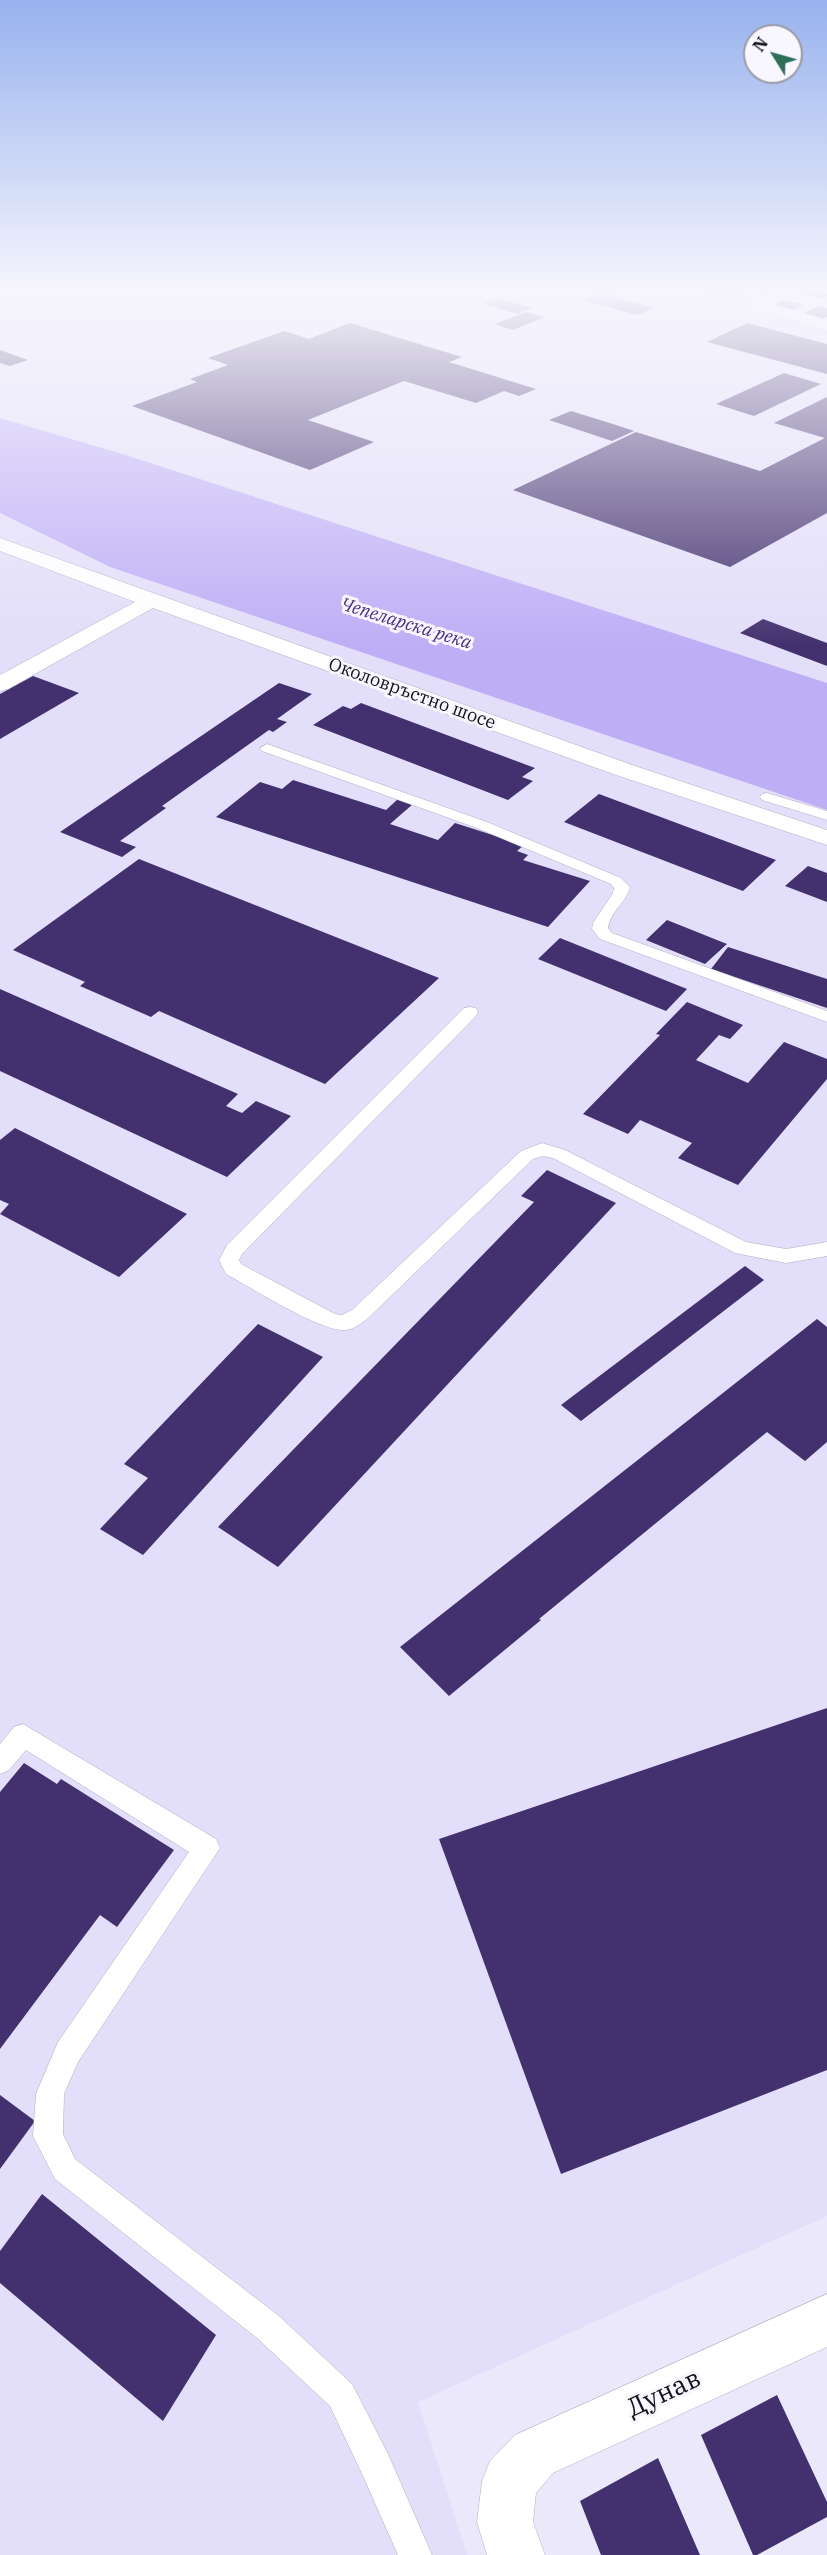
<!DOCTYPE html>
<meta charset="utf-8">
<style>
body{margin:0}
#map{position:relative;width:827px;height:2555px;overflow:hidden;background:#ebe8fb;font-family:"IBM Plex Serif",serif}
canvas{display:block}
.north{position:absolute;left:743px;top:24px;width:60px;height:60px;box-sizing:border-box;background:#f8f7ff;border:2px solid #9c9ba3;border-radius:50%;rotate:307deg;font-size:16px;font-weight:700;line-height:24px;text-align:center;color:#131218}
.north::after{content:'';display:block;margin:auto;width:21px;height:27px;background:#2f6e5b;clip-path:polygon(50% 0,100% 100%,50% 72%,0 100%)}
</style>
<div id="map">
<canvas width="827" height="2555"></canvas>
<div class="north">N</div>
</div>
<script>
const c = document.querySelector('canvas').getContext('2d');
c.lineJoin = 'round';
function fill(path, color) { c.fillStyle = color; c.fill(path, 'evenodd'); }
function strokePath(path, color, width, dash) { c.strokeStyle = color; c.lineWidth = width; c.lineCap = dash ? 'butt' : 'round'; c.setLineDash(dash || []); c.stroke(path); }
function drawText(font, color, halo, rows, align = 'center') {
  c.font = font + ' "IBM Plex Serif",serif'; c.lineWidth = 6; c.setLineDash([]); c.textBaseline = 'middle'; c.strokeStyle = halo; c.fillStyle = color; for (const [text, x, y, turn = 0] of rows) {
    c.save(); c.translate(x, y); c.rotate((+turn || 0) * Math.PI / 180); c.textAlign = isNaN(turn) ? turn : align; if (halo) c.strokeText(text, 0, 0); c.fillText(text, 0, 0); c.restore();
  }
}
const built = new Path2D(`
 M0,289h781l-36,18 82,22v354l-701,-228 -126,-37z
 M0,513l110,54 717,243v1406l-409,186 49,153h-467z`);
const water = new Path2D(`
 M0,418l126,37 701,228v127l-717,-243 -110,-54z`);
const building = new Path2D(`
 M689,289h54l-3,3h-16l-3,2z
 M807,289l20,4v4l-5,2 -24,-6z
 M600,293l54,15 -17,7 -54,-15z
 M497,298l35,10 -14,6 -35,-10z
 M783,300l21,5 -13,6 -21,-5z
 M818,306l9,2v9l-4,2 -20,-5z
 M527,312l18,5 -32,13 -19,-6z
 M350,323l112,34 -13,5 87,27 -17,7 -15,-5 -28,12 -72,-22 -96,39 66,22 -64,28 -178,-64 65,-24 -7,-3 38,-14 -20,-7 76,-27 25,8z
 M747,323l80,21v30l-120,-32z
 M0,350l28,10 -18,6 -10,-3z
 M784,373l37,11 -67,32 -38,-12z
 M827,397v116l-97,54 -217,-77 123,-58 124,39 65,-33 -51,-15z
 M571,411l42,13 21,7 -22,10 -63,-21z
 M763,619l64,24v23l-87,-33z
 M33,676l46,17 -79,46v-45z
 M279,683l33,11 -35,25 10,3 -14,10 -4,-2 -107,76 4,2 -46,33 16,6 -14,10 -62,-25z
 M361,703l174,65 -13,9 11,4 -25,19 -195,-75 30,-19 8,3z
 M293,780l93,30 12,-11 15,5 -23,20 48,16 17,-17 69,22 -7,6 11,4 -5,5 67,21 -42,46 -332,-110 44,-35 22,7z
 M599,794l177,66 -33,31 -179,-69z
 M139,859l300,119 -114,106 -166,-73 -8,6 -71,-31 5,-4 -72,-32z
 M808,866l19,7v29l-42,-16z
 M667,920l60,24 -22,20 -59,-24z
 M560,938l127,51 -21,22 -128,-52z
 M728,947l99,32v29l-116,-39z
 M0,989l238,105 -12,12 16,7 14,-12 35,15 -64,61 -227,-106z
 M687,1002l56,23 -13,14 -11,-4 -23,25 52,23 36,-41 43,17v20l-89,106 -60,-27 14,-15 -52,-23 -12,14 -45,-20 77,-79 -4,-1z
 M15,1128l172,86 -68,63 -119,-63 9,-10 -9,-4v-60z
 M547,1170l69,33 -338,364 -60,-40 316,-325 -13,-6z
 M745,1266l19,14 -183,141 -20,-16z
 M817,1319l10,8v115l-22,19 -38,-29 -228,187 2,1 -92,76 -49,-49z
 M258,1324l65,33 -180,198 -43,-26 48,-51 -24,-14z
 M827,1708v362l-266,104 -122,-335z
 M24,1763l33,21 4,-5 113,71 -57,77 -17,-12 -100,134v-257z
 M0,2095l35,26 -35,48z
 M42,2194l174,141 -53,86 -163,-138v-32z
 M777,2395l50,107v15l-70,38h-4l-52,-120z
 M658,2458l42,97h-99l-21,-54z`);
const lane = new Path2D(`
 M267,744l220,78 134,56 9,9c-4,16 -20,25 -22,41l4,5 215,78v11l-227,-83 -8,-10 1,-6 20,-30 1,-5 -3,-4 -134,-56 -215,-77 -2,-3z
 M767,793l60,18v9l-65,-20 -2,-3 2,-3z
 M470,1007l6,1 2,4 -2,4 -234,238 -3,6 2,4 94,50 7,1 10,-5 169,-159 21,-8 23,7 181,92 40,7 41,-7v14l-41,7 -51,-10 -182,-95 -10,-2 -10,3 -167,161c-6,4 -14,10 -21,10 -24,2 -95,-43 -119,-56l-7,-14 8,-15 237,-237z
 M23,1724l193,115 4,9 -142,214 -14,32 -1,40 12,25 204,157 73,68 36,70 44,101h-34l-34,-77 -34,-72 -73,-68 -202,-159 -22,-43 3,-42 22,-52 131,-190 -163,-102 -17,20 -9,4v-30l14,-17z`);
const street = new Path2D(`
 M775,289h18l-26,14 60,17v10l-78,-23 -2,-3z
 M0,538l632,227 195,65v15l-211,-70 -463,-167 -145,81 -8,2v-16l135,-73 -135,-51z
 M827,2294v53l-274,126 -17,20 -3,29 12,33h-58l-10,-33 5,-41 8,-20 25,-26z`);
const farWaternames = [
 ["Чепеларска река",406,624,17]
];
const farStreetnames = [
 ["Околовръстно шосе",412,694,20]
];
const nearStreetnames = [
 ["Дунав",664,2394,-25]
];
fill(built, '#e3def9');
fill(water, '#beaef6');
fill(building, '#43316f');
strokePath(lane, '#b1aec0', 1);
strokePath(street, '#b1aec0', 1);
fill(lane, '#fff');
fill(street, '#fff');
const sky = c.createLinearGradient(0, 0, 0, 646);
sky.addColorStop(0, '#97b2ee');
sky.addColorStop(0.45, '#f6f5fd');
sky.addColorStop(1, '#f6f5fd00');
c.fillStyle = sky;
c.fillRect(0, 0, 827, 646);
drawText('italic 18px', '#492e81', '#f8f7ff', farWaternames);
drawText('18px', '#131218', '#f8f7ff', farStreetnames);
drawText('26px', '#131218', '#f8f7ff', nearStreetnames);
</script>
